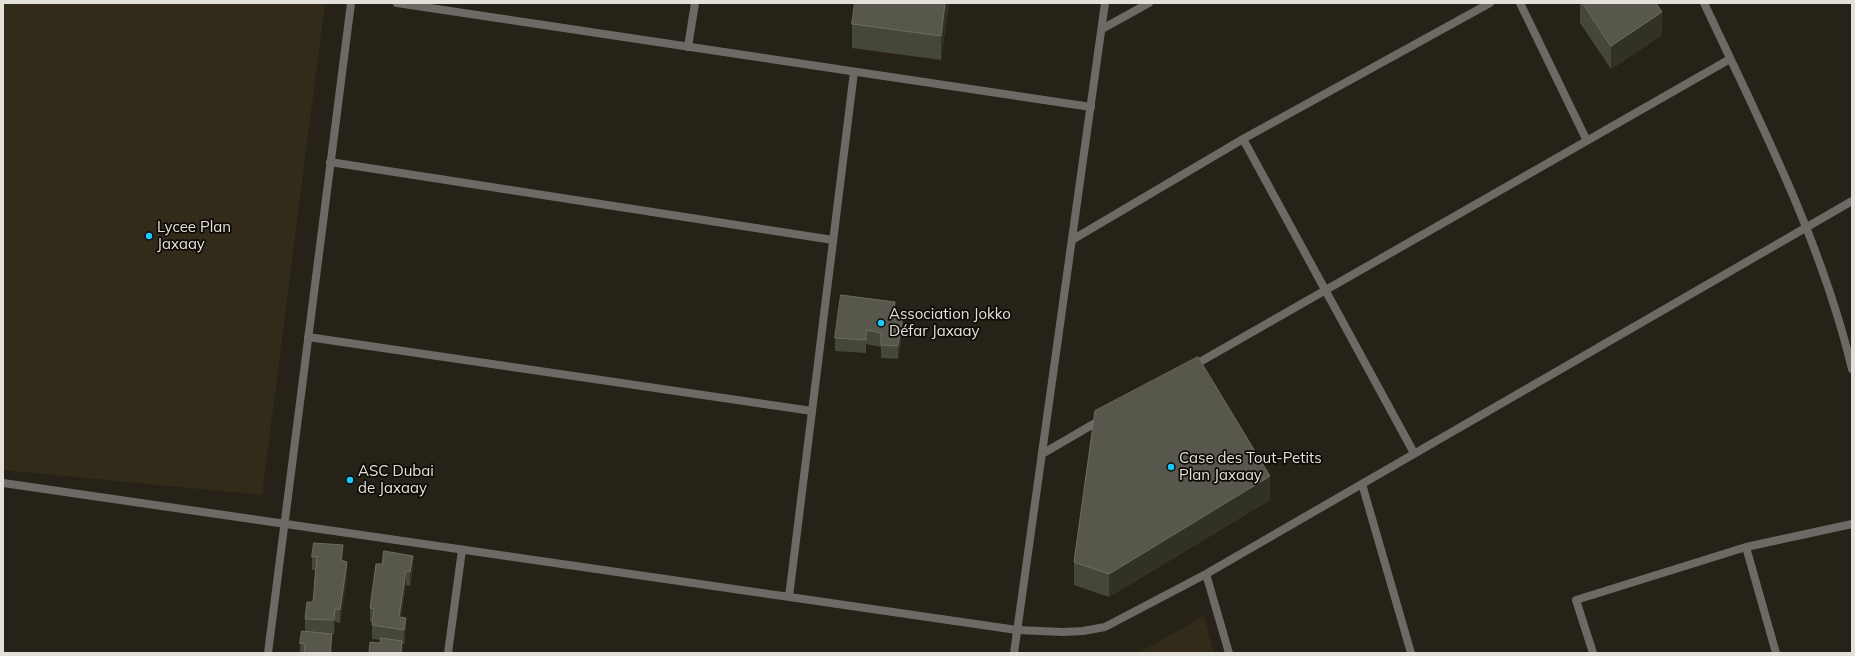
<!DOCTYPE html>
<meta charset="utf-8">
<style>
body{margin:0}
#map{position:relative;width:1855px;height:656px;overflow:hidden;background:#262217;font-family:Mulish,sans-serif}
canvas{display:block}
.frame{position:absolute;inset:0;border:4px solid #e3e0d9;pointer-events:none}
</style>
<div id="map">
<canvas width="1855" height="656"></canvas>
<div class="frame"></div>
</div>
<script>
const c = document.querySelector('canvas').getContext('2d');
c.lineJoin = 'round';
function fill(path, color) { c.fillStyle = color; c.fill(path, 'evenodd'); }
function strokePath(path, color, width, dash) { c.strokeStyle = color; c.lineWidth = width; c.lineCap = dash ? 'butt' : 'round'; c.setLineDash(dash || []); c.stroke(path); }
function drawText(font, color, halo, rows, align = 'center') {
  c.font = font + ' Mulish,sans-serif'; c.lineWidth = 3.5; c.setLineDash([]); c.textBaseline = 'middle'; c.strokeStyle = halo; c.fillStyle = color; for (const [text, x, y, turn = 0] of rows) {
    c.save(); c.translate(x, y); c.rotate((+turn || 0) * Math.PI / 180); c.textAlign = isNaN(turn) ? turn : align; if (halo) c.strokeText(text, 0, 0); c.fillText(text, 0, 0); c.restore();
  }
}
const built = new Path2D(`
 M3,3h322l-63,492 -259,-25z
 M1204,616l10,37h-76z`);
const minor = new Path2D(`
 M397,3l694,104
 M1520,3l67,138
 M1704,3c56,119 117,237 148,366
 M1102,29l47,-26
 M688,47l7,-44
 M1243,139l171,314
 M330,162l503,78
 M1072,240l171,-101 247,-136
 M308,337l504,74
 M1191,367l539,-308
 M1042,454l60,-35
 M3,483l1014,147 46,2 20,-1 22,-4 101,-53 646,-373
 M1362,484l49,169
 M1746,547l30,106
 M1206,574l23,79
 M789,597l65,-525
 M268,653l83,-650
 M448,653l14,-103
 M1593,653l-17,-53 170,-53 106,-23`);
const tertiary = new Path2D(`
 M1014,653l91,-650`);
const wall = new Path2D(`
 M855,3h94l-8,57 -89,-12v-24z
 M1580,3h76l6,32 -51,34 -31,-46z
 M895,314l8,15 -5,30 -17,-1v-11l-15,-3v9l-31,-2v-13z
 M1270,500l-161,97 -35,-12v-23z
 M314,543l29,16v2l4,15 -7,47 -5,-1 -1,12h-3l1,14v5h2h-34v-10l5,-12v-12l8,-17 2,-32h-3v-13z
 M376,564l37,5 -3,17 -4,-1 -5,32 5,15 -2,12h-2v9l-22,-10 1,-3 -9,-1v-17h-2v-14z`);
const shadedWall = new Path2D(`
 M945,3h4l-8,57v-24z
 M1662,12v23l-51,34v-23z
 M903,316v13l-5,30v-13z
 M1270,476v24l-161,97v-23z
 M343,545v14l-2,15v-14z
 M413,556v13l-3,17v-14z
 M347,562v14l-7,47v-13z
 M406,571v14l-7,45v-13z
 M335,609v13l-1,12v-14z
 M406,618v14l-2,12v-14z
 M332,634v19h-2z
 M402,641v12h-1z`);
const building = new Path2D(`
 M855,3h90l-4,33 -89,-12z
 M1583,3h73l6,9 -51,34z
 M841,295l54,7 -1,11 9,3 -5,30 -17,-1v-12l-15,-3v10l-31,-2z
 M1198,357l72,119 -161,98 -35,-12 21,-151z
 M314,543l29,2 -2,15 6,2 -7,48 -5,-1 -1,11 -29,-1 2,-17h6l4,-46 -5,1z
 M384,551l29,5 -3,16 -4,-1 -7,46 7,1 -2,12 -32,-5 2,-16 -4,-1 6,-44h6z
 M302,631l30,3 -2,19h4h-30l1,-9 -5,-1z
 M381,638l21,3 -1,12h-32l1,-11 10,1z`);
const markers = [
 [149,236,4,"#18cafc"],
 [881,323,4,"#18cafc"],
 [1171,467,4,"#18cafc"],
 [350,480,4,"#18cafc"]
];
const poiNames = [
 ["Lycee Plan",157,227],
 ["Jaxaay",157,244],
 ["Association Jokko",889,314],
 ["Défar Jaxaay",889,331],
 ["Case des Tout-Petits",1179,458],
 ["Plan Jaxaay",1179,475],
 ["ASC Dubai",358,471],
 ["de Jaxaay",358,488]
];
fill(built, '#322b1a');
strokePath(minor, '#6e6965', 8);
strokePath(tertiary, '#6e6965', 8);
fill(wall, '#46473b');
fill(shadedWall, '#323125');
fill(building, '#57574c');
strokePath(building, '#6d6c62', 1);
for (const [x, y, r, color] of markers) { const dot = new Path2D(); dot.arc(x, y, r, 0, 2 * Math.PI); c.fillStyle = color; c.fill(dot); strokePath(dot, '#0e0b07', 1.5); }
drawText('15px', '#e3e0d9', '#0e0b07', poiNames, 'left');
</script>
